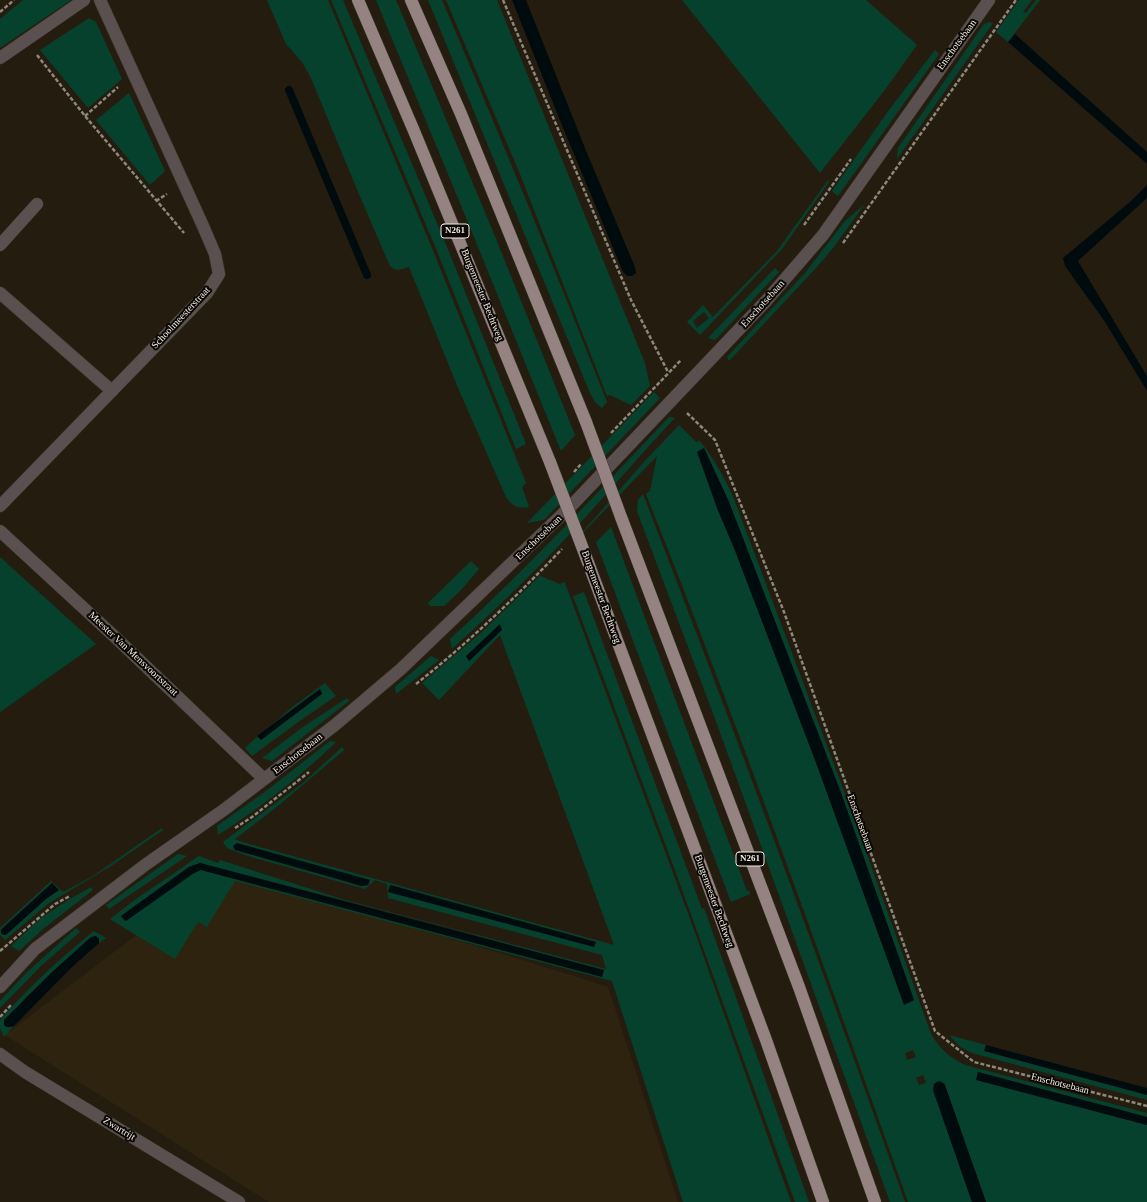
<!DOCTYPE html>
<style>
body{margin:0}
canvas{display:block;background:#241d0f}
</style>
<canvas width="1147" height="1202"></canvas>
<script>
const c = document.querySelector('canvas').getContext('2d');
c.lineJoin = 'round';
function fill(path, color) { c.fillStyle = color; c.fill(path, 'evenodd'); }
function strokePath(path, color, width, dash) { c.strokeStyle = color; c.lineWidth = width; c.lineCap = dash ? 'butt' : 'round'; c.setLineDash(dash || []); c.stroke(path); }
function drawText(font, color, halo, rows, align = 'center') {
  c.font = font + ' "Times New Roman",serif'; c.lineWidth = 4; c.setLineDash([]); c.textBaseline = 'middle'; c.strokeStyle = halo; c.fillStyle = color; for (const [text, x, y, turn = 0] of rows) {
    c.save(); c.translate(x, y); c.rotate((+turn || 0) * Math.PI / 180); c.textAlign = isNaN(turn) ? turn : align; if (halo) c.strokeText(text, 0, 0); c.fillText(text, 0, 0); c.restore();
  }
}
const built = new Path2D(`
 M222,870l307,92 79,25 70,215h-409l-264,-167z`);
const green = new Path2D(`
 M23,0h48l-71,48v-29z
 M267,0h61l106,253 92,230 -4,4 7,20c-11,2 -17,-1 -23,-10l-47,-107 -50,-123c-8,2 -14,6 -20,-3l-33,-77 -45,-109 -9,-16 -16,-18z
 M331,0h12l104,247 79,197 -10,5 -79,-198z
 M376,0h20l96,229 83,206 -14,16 -87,-214z
 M428,0h14c57,133 112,267 165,402l-5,6 -7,-6 -5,-9z
 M446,0h51l148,363 5,23 -19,19 -21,-10 -3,1 -87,-222z
 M682,0h184l51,45 -33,46 -64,82z
 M1019,0h13l-9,12 3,1 10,-13h4l-32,42 -12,-10z
 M89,18l7,4 26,57 -34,29 -48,-58z
 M989,22l4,1 -96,136 1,-11 86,-124z
 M935,50l4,4 -101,142 -6,-5 57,-81z
 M129,93l36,78 -15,14 -54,-65z
 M828,180l1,2 -47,67 -82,86 -13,-13 16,-17 10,12 64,-66zM704,312l5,6 -12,10 -4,-7z
 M865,204l-32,44 -17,20 -87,93 -2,-4 78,-84 40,-52z
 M775,268l4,4 -64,68 -7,-2z
 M654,392l6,6 -116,122 -17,3z
 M669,417l6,1c-33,34 -63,71 -96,106 -40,44 -83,85 -127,125l-2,-10c77,-70 148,-147 219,-222z
 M679,425l17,17 4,-1c14,18 25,37 34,58l116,308 81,227c9,15 19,24 34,31l182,48v4l-169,-45 -1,8 170,45v77h-161l-42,-119 -11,7 39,112h-64c-84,-237 -169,-475 -262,-708l4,-3 7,-35 -86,89 73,-83zM704,448l25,54 111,288 74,210 -9,4 -90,-244 -81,-212 -17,-40zM913,1050l3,7 -9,3 -2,-7zM923,1075l3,8 -7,2 -3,-7z
 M643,494c91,235 178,471 262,708h-15l-173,-478 -80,-213 1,-11z
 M611,527l136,364 2,-1 1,4 -19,8 -135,-360z
 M0,557l96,87 -96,68z
 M471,561l8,8 -18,21 -17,16h-14l-2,-3z
 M550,566l-10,10 20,8 5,-2v1l128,344 98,275h-108l-71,-221 -377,-100 -28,46 -9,-5 -23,37 -65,-40 26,-20 63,-43 19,7 2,-3 125,40 261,69 -4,-14 -214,-57 -1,-14 -12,-4 -10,9 -117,-33 -21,-8 -4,-6 81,-60 38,-35 2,3 -66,56 -43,33 7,3 372,103 -114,-310 -61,65 -17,-17 60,-51zM502,631l-3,2 -30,28 -3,-5zM236,850l108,23 26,7 -2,5 -7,1zM200,863l249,65 155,43 -156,-36 -247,-65 -7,3 -70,48 -3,-5 68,-49zM391,885l205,57v1l-206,-57z
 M584,592l118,317 2,-1 105,294h-14l-119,-329 -103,-277z
 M431,656l8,4 -43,34 -1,-7z
 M325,683l11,13 -35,24 -49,36 -7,-8 13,-12 3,4 61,-47 -2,-4 -50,37 27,-23h1z
 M347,698l2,3 -77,60 -10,-3 41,-31z
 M330,741l6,1c-36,35 -76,66 -118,93l-1,-9 49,-35z
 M162,828l1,2 -52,36 -62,37 -44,37 -5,-5v-7l51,-47 12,11 30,-16zM52,883l7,7 -13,9 -41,36 -4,-6z
 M178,854l9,2 -78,53 -3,-4z
 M91,887l2,3 -50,39 -24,22 -8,-5 30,-28 29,-19z
 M76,928l4,4 -38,33 -42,43v-7l26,-28z
 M94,931l12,7 -7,5v-4l-8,-2 -66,61 -17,30 6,-2 -10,11 -4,-9v-8c29,-33 60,-62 94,-89z
 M949,1035l37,10 -1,6 162,44v5l-175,-47 -13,-7z`);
const water = new Path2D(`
 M512,0h14l61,153 48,114 1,6 -4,3h-5l-4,-4 -64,-154z
 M1015,34l132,118v12l-139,-122z
 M1147,185v13l-69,63 69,115v15l-42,-69 -40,-56 -2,-8 68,-57z
 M704,448l25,54 111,288 74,210 -10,5 -89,-245 -81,-212 -17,-40 -20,-56z
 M500,624l2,6 -33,31 -3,-5z
 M320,689l2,5 -61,46 -4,-4z
 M237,843l133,37 -2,5 -7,1 -16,-5 -110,-31 -2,-4z
 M200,863l404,107 -2,7 -401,-107 -7,3 -68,48 -5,-5 68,-49z
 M52,883l7,7 -13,9 -39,35 -2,1 -4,-1v-4z
 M390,885l206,57 -2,5 -206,-55z
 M96,936l3,3v4l-28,25 -57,58c-7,2 -11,2 -10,-6l47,-47 40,-36z
 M986,1045l161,43v7l-163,-44z
 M978,1072l169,45v8l-171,-45z
 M939,1081l3,1 3,3 41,117h-14l-39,-112 1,-6z`);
const stream = new Path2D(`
 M289,90l78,185`);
const path = new Path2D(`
 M503,0l128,300 37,72
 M0,12l14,-12
 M37,55l48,61 99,117
 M85,116l33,-29
 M156,201l11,-7
 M804,225l47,-66
 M843,243l173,-243
 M687,413l28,27 69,172 151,419 39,31 173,44
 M611,433l70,-73
 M574,472l7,-8
 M416,684c52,-41 100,-87 146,-135
 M235,828l17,-11 57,-45
 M0,951l55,-47 15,-8
 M0,1017l12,-13`);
const service = new Path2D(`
 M0,245l37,-41
 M0,293l112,98`);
const minor = new Path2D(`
 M0,58l84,-58
 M0,506l207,-213 12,-19 -4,-20 -12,-28 -103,-226
 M0,531l115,106 149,142`);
const tertiary = new Path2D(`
 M0,987l35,-38 110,-84 80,-56 110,-84 66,-56 172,-165 193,-203 57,-66 166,-235
 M0,1054l25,18 214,130`);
const primary = new Path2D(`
 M358,0l56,131 136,331
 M411,0l50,114 125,308
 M621,517l178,470 76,215
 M586,557l180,483 57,162`);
const primaryBridge = new Path2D(`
 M586,422l35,95
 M550,462l36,95`);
const shields = [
 [455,231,28],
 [750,859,28]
];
const shieldNames = [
 ["N261",455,231],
 ["N261",750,859]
];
const streetNames = [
 ["Enschotsebaan",957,45,-54],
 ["Burgemeester Bechtweg",482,295,68],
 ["Enschotsebaan",763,304,-48],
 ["Schoolmeesterstraat",181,318,-47],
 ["Enschotsebaan",539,538,-44],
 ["Burgemeester Bechtweg",601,597,70],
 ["Meester Van Mensvoortstraat",133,654,43],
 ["Enschotsebaan",298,754,-38],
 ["Enschotsebaan",860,823,70],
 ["Burgemeester Bechtweg",714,901,70],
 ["Enschotsebaan",1060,1084,14],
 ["Zwartrijt",119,1129,31]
];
fill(built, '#2e230f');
fill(green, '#06412d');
fill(water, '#000b0e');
strokePath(stream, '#000b0e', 8);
strokePath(service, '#413a2d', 13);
strokePath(minor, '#413a2d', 13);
strokePath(tertiary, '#413a2d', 13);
strokePath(primary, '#413a2d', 13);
strokePath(path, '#8d877c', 2.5, [4, 2]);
strokePath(service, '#59504f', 12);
strokePath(minor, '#59504f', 12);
strokePath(tertiary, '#59504f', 12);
strokePath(primary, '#958381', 12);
strokePath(primaryBridge, '#413a2d', 13, []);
strokePath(primaryBridge, '#958381', 12);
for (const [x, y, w] of shields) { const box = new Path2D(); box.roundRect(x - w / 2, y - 7, w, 14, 3); c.fillStyle = '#0b0804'; c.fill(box); strokePath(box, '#f1ece3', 1); }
drawText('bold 9px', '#f1ece3', null, shieldNames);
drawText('10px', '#f1ece3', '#0b0804', streetNames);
</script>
